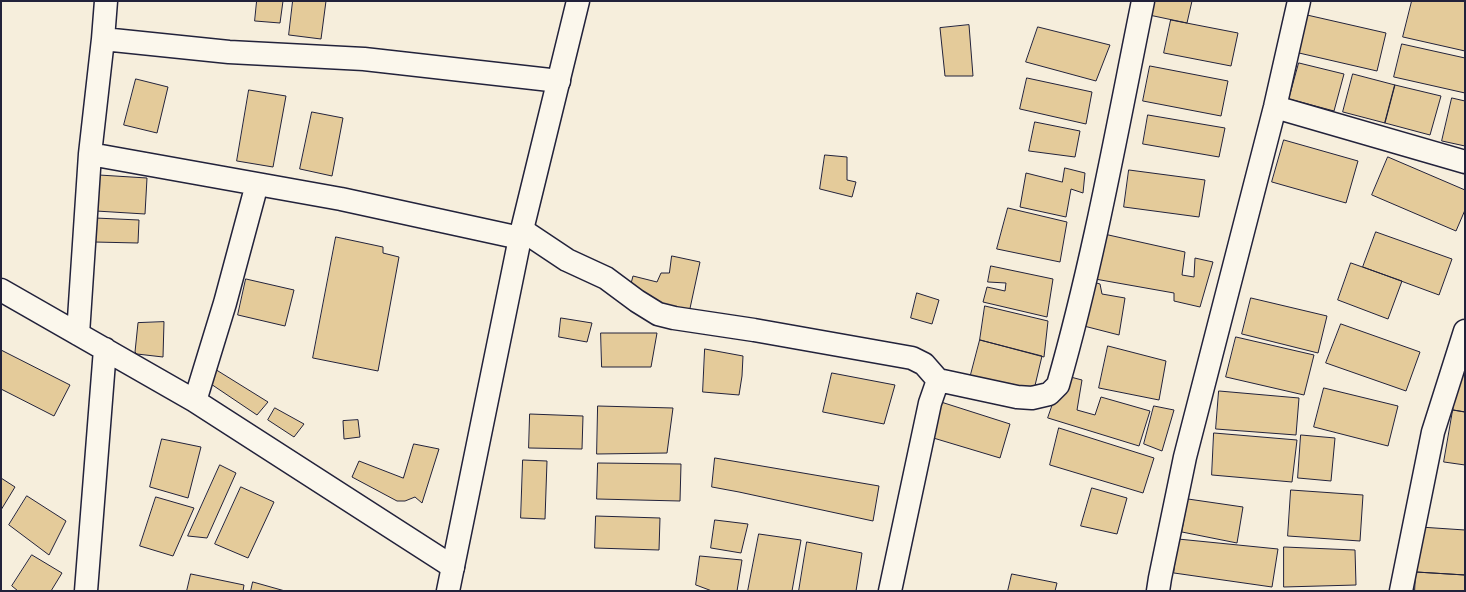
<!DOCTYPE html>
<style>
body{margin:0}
#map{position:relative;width:1466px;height:592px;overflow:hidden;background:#f6eedc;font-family:Sriracha,sans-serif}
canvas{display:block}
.frame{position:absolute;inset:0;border:2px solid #22223b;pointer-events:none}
</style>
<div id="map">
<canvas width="1466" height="592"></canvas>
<div class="frame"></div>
</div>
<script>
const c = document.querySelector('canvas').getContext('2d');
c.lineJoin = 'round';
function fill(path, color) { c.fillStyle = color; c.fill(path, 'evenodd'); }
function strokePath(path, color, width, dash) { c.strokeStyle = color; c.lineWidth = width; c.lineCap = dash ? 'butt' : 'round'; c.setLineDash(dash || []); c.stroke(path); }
const building = new Path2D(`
 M257,1h26l-3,22 -25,-2z
 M293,1h33l-5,38 -32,-4z
 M1152,1h40l-5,22 -38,-8z
 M1412,1h53v50l-62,-14z
 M1307,15l79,18 -9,38 -78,-18z
 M1171,20l67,13 -7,33 -67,-13z
 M969,25l4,51h-28l-5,-48z
 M1038,27l72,18 -14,36 -70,-19z
 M1402,44l63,14v35l-71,-16z
 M1299,63l45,11 -10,37 -45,-12z
 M1150,66l78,15 -7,35 -78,-15z
 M1353,74l42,11 -10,38 -42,-11z
 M1027,78l65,14 -6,32 -66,-15z
 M136,79l32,8 -11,46 -33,-8z
 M1395,85l46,11 -11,39 -45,-12z
 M249,90l37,6 -13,71 -36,-6z
 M1452,98l13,3v45l-23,-5z
 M312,112l31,6 -11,58 -32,-7z
 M1148,115l77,13 -6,29 -76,-13z
 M1035,122l45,9 -5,26 -46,-6z
 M1284,140l74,21 -12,42 -74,-21z
 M825,155l22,2v23l9,2 -4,15 -32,-8z
 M1388,157l77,33v20l-9,21 -84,-36z
 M1065,168l20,5 -2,20 -12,-4 -5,28 -46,-10 6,-34 36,9z
 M1129,170l76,10 -6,37 -75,-10z
 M99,175l48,3 -2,36 -49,-3z
 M1008,208l59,14 -7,40 -63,-13z
 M95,218l44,2 -1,23 -44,-1z
 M1376,232l76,27 -13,36 -76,-28z
 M1104,234l81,18 -3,23 12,2 1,-19 18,4 -13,45 -26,-6v-8l-79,-14z
 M336,237l47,10v6l16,4 -21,114 -65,-13z
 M672,256l28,6 -11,51 -61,-18 5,-19 24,6 4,-9h8z
 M1351,263l51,18 -14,38 -50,-19z
 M991,266l62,13 -6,38 -64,-15 4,-15 18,4 1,-8 -18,-1z
 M246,279l48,11 -9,36 -47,-11z
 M1090,281l10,3 2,10 23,4 -6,37 -39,-10z
 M917,293l22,7 -7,24 -21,-6z
 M1251,298l76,18 -9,37 -76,-19z
 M985,306l63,15 -4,36 -64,-17z
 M561,318l31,5 -5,19 -28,-5z
 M164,322l-1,35 -26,-3 -2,-2 3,-29z
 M1341,324l79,28 -14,39 -80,-28z
 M601,333h56l-6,34h-49z
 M1236,337l78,18 -10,40 -78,-18z
 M980,340l62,16 -9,38 -64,-12z
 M1108,346l58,15 -7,39 -60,-12z
 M705,349l38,7 -1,20 -3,19 -36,-3z
 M1,350l69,35 -16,31 -53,-27z
 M210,366l58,36 -11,13 -52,-35z
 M1459,372l6,1v39l-12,-2z
 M832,373l63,12 -11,39 -61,-12z
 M1063,375l19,5 -5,30 18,5 6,-18 49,14 -11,35 -91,-28z
 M1324,388l74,18 -10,40 -74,-19z
 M1219,391l80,7 -3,37 -80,-6z
 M941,402l69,22 -10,34 -70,-21z
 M598,406l75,2 -6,45 -70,1z
 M1154,406l20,4 -12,41 -18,-7z
 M275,408l29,16 -10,13 -26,-17z
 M1453,410l12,2v53l-21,-3z
 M530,414l53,2 -1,33 -53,-1z
 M358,420l2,17 -16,2 -1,-18z
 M1059,428l95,30 -11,35 -93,-28z
 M1214,433l83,7 -5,42 -80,-7z
 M1301,435l34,3 -4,43 -33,-3z
 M162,439l39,8 -13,51 -38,-11z
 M414,444l25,5 -17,54 -7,-6 -10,4h-8l-45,-24 7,-16 44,17z
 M715,458l164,28 -6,35 -134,-29 -27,-5z
 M523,460l24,1 -2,58 -24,-1z
 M598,463l83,1 -1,37 -83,-2z
 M220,465l16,8 -29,65 -19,-2z
 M1,478l14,9 -14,23z
 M241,487l33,15 -26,56 -33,-14z
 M1092,488l35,10 -10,36 -36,-8z
 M1291,490l72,5 -3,46 -72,-5z
 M27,496l39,25 -17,34 -40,-30z
 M156,497l38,11 -21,48 -33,-10z
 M1188,499l55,8 -6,36 -55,-11z
 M596,516l64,2 -1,32 -64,-2z
 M715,520l33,4 -7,29 -30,-5z
 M1420,527l45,3v45l-49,-3z
 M759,534l42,6 -9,51h-44z
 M1178,539l100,10 -6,38 -98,-14z
 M807,542l55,11 -6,38h-57z
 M1284,547l71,3 1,35 -72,2z
 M32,555l30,18 -11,18h-33l-6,-5z
 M700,556l42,4 -5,31h-25l-16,-6z
 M1416,572l49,3v16h-50z
 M191,574l53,11 -1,6h-56z
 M1012,574l45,9 -2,8h-47z
 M253,582l32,9h-34z`);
const minor = new Path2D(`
 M103,39l126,13 135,7 195,22
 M1275,107l190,55
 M90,154l251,45 179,39
 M522,230l45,30 39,18 31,23 21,13 16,4 80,12 158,28 12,6 14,16 79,17 15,1 17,-4 9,-9c36,-126 59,-256 85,-384
 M1,290l194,111 258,166
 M78,334l12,-180 13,-115 3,-38
 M195,401l30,-98 32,-119
 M86,591l19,-242
 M890,591l40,-188 8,-23
 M1158,591l2,-13 25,-121 90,-350 24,-106
 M1401,591l32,-159 32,-101`);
const major = new Path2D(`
 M448,591l72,-353 58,-237`);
fill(building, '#e4cb9a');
strokePath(building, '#22223b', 1);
strokePath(minor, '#22223b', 25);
strokePath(major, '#22223b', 25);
strokePath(minor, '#fbf7ec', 22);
strokePath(major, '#fbf7ec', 22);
</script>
